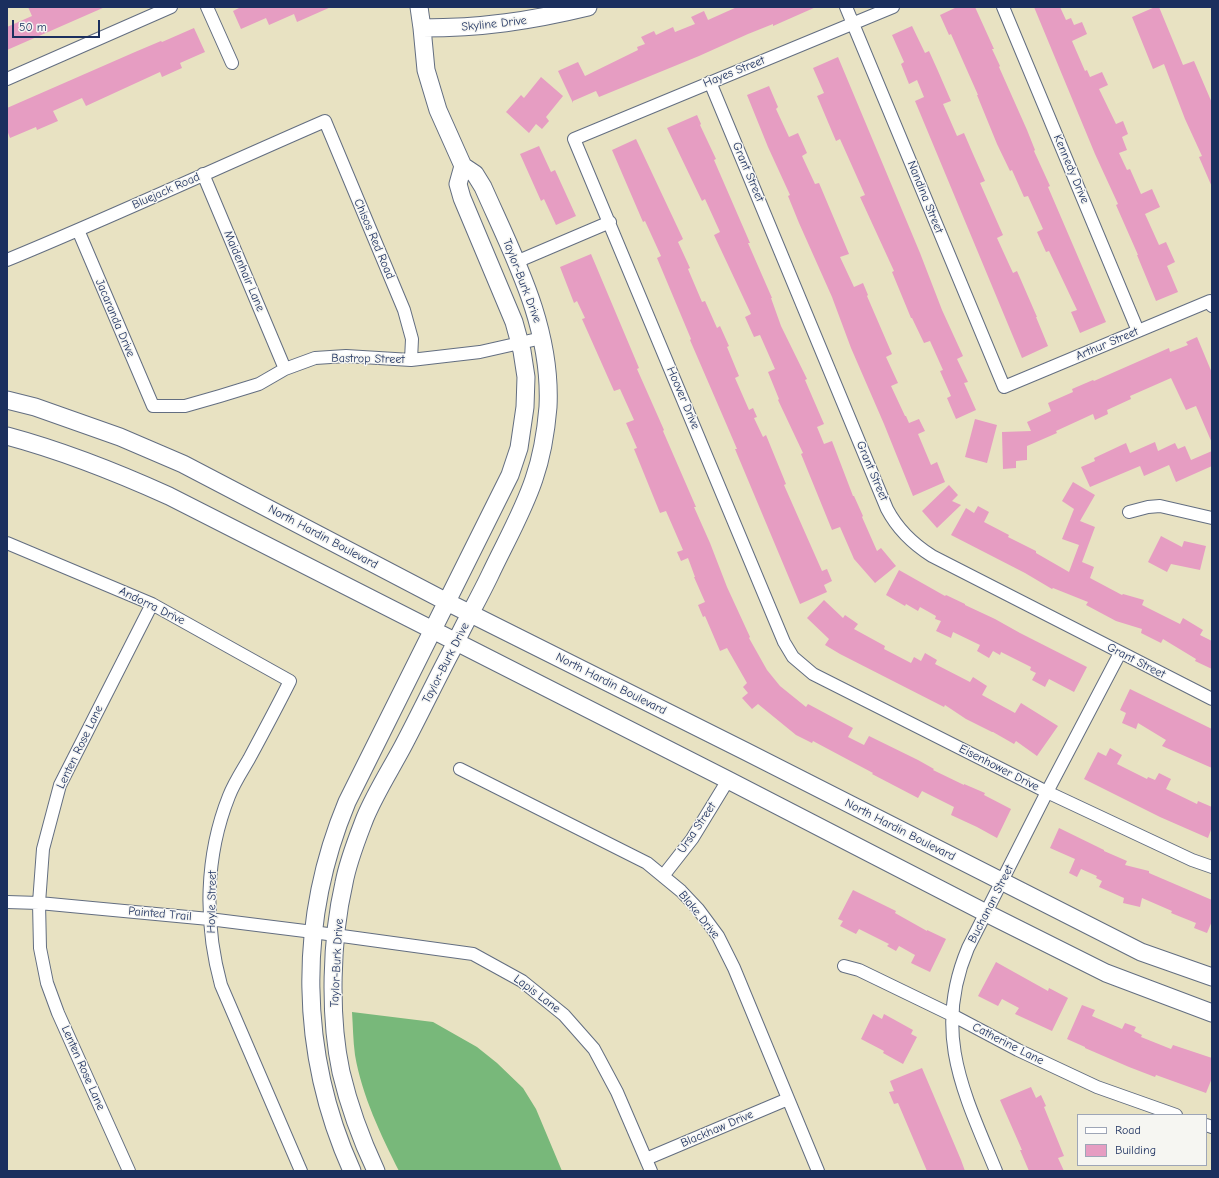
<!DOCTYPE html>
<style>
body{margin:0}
#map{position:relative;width:1219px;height:1178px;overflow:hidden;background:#e8e2c2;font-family:"Comic Neue",sans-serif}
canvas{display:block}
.frame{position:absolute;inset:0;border:8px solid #1b2f5e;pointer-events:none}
.legend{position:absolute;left:1077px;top:1114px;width:130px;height:52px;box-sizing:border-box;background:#f6f6f2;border:1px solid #9ea6b7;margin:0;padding:5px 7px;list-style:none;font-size:12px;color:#1b2f5e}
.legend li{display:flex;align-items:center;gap:8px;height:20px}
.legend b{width:20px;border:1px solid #9ea6b7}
.scale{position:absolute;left:12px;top:20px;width:88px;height:18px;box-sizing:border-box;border:2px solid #1b2f5e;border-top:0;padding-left:5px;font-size:12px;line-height:14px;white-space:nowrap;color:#1b2f5e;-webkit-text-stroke:3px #f6f6f2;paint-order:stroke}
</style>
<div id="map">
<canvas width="1219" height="1178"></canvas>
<div class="frame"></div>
<ul class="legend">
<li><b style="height:5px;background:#fff"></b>Road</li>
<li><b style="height:11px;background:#e69dc2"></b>Building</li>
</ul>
<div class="scale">50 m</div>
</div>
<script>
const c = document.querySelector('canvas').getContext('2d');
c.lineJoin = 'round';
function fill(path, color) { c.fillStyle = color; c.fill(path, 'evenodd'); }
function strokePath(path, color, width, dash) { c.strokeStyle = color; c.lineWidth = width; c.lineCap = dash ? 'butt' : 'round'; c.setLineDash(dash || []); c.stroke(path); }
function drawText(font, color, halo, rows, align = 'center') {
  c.font = font + ' "Comic Neue",sans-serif'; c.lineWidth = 3; c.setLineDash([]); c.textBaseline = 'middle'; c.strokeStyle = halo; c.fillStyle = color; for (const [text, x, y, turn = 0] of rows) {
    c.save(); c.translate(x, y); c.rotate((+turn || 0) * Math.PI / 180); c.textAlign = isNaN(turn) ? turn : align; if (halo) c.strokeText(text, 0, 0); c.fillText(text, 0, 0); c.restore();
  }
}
const forest = new Path2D(`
 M352,1012l81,10 44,25 20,16 26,25 13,21 26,62h-163c-18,-36 -37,-75 -44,-116 -2,-14 -2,-29 -3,-43z`);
const building = new Path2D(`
 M28,7h77l-98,43v-23l25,-11z
 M241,7h90l-34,15 -3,-8 -25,11 -3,-7 -25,11 -8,-18z
 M737,7h79l-43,19v-2l-25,10 -49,22 -100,41 -3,-6 -23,10v2l-15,-32 20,-9 7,14 53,-26 -1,-3 8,-3 -4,-7 13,-6 2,4 17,-8 2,5 20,-8 -4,-7 13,-6 4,9z
 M957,7h18l19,42h-2l8,17 -1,1 28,63 8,20 -1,1 16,35 -2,1 58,135 -26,11 -9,-21 6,-2 -28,-59 -3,1 -9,-20 6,-3 -15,-33 -4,1 -12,-27 -2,1 -13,-27 -20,-49h1l-27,-61 -2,1 -9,-20z
 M1034,7h26l6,13 5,-2 3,7 8,-3 5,12 -15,7 13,30 2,-1 3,7 12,-5 6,13 -9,4 17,35 7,-3 5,13 -6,3 5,13 -8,3 8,17 3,-1 11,25 11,-5 8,18 -15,7 14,31 7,-3 9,20 -8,4 11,26 -22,9 -19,-46h1l-22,-50 2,-1 -23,-50z
 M1155,7h4l24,58 11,-4 18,42v84l-13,-30 3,-1 -17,-37 -21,-55 -11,5 -21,-52z
 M912,26l13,27 4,-2 9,20 13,30 -8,3 14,32 7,-3 9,21 12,27 -5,2 23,52 -6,3 16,35 4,-2 20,46h-1l12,29 -26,12 -107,-257 9,-4 -7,-17 -8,4 -8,-20 3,-2 -12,-27z
 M194,28l11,24 -25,11 2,5 -20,9 -2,-5 -74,34 -4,-8 -29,13 5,10 -21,9 -1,-3 -26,11 -3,-8v-22l128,-56 26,-11 1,1z
 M838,57l82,196 22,57 21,46 -6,3 11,23 -4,1 12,27 -20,9 -9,-21 4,-2 -11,-25 3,-1 -13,-29 -6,2 -12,-25h-1l-19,-46 2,-1 -34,-74 5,-2 -25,-56 -4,2 -19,-45 7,-3 -11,-25z
 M541,77l22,19 -17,21 3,4 -7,8 -6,-5 -7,9 -23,-21 15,-17 3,3z
 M769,86l9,21 -2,2 13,28 9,-4 9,20 -5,3 13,28 4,-1 30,71 -9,3 14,30 9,-4 5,12 -1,1 25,58 -6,3 12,26 -7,3 14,30h1l3,7 10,-4 6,12 -7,3 13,31 6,-3 8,20 -32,14 -29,-72 -33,-76 -19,-51 -33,-74 -11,-27 2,-1 -22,-48 -21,-52z
 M697,115l4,9 -1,1 16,34 -2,1 36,83h-2l24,55h-1l10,28 26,53 -2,1 19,44 -7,3 7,17 8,-3 21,55h1l9,20 -1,1 15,34 4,-3 15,18 -21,17 -21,-24 -14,-32 -8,3 -31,-76 2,-1 -25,-53 1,-1 -11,-27 7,-3 -15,-34 -6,2 -9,-20 6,-3 -37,-79 6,-3 -15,-33 -3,2 -35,-73z
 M636,139l47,100 -5,3 12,26 -2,1 14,33 3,-1 12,27 3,-2 9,20 -2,1 12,29 -4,2 14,32 4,-2 4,9 -3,1 9,19 3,-2 20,49 -2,1 38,86 5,-2 5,12 -8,4 3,7 -27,12 -65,-155h2l-12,-28 -35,-81 1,-1 -34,-81 4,-2 -16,-35 -2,1 -31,-72z
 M539,146l12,26 4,-2 21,46 -20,9 -12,-26 -3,2 -21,-47z
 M591,254l48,114 -2,1 27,61 -1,1 33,76h-2l16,36 17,44 23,50 -1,1 18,32 13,16 26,21 2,-3 45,24 -5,9 16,8 5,-9 49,24 16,9 -1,1 31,15v-1l21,9 -1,2 27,14 -14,29 -20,-11 -26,-12 3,-8 -32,-16 -4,7 -46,-24 1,-1 -60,-32 -1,2 -16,-8 -38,-31 -6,5 -10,-11 6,-5 -5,-6 4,-4 -20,-35 -7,3 -15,-35 -2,1 -5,-12 7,-3 -11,-25h1l-7,-19 -7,3 -4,-9 6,-2 -17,-39 -6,2 -26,-64 3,-1 -11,-25 8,-3 -14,-31 -6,2 -32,-72 3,-1 -8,-17 -3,2 -14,-36z
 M1197,337l15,36v70l-16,-37 -10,4 -15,-32 -41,18 1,3 -24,11 1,4 -13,6 -2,-6 -37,17 1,2 -30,13v14l-11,1v7l-13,1 -1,-37 29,-1 -4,-9 24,-11 -3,-8 25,-11 -1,-3 21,-9 1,1 75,-33 1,4 18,-7 -2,-3z
 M975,419l22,6 -10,38 -22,-6z
 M1155,442l3,9 17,-8 3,6 7,-3 6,14 21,-9v15l-36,16 -7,-17 -25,11 -4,-10 -50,21 -9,-20 14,-6 -1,-3 32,-15 4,10z
 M1073,482l22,13 -15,26 15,6 -13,35 12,5 -4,11 32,17 1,-1 21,6 -2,5 38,19 3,-6 20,12 -3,5 12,6v28l-17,-8 1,-2 -33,-20 -2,4 -20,-10 1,-4 -26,-8 -30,-16 2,-3 -35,-14 -1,1 -27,-16 -74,-38 15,-27 8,5 4,-7 11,6 -5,10 25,13 -1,2 28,14v2l33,19 10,-27 -17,-6 12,-30 -12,-8z
 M949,485l9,10 -6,6 9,4 -24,23 -15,-17z
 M1161,536l21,11 2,-6 22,5 -6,24 -29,-6 -4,8 -19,-10z
 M899,570l46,26 1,-1 19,9v1l30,14 25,14 67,34 -13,25 -25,-13 -4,8 -13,-7 4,-7 -6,-3 1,-3 -30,-15 -1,3 -7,-4 -4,7 -12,-7 3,-6 -27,-13 -2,6 -15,-7 5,-10 -6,-2 1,-3 -16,-9 -2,4 -12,-7 -1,2 -19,-11z
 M824,600l19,18 2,-3 13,9 -4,5 31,17 -1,3 27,14 3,-6 7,4 4,-8 12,7 -2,4 35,18 3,-5 14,9 -5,9 33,18 6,-10 37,23 -21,30 -21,-15 -2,3 -21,-12h-1l-26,-13 -21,-14 -1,2 -104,-53 -15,-9 4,-6 -22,-21z
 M1130,689l82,40v39l-50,-22 4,-6 -28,-17 -2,6 -14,-6 4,-10 -6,-3z
 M1110,748l12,7 -5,9 30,15 1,-2 7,3 4,-7 12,6 -5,10 31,15 1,-3 14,6v20l-4,11 -48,-21 -76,-38 14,-27 8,4z
 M1059,828l45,22v1l23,10 -2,4 24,6v2l63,27v21l-5,12 -13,-5 2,-5 -25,-10 1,-2 -30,-13 -2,9 -17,-4 1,-5 -25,-11 3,-6 -6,-3 1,-2 -16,-7 -4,8 -8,-4 6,-14 -25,-11z
 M853,890l43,21 -1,2 32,18v-1l19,9 -16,33 -19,-9 4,-8 -16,-9 -3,5 -9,-5 2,-2 -30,-15 -3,5 -16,-8 3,-5 -5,-2z
 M996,962l52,29 1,-3 19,10 -16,33 -37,-17 4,-6 -17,-9 -4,7 -20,-10z
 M1082,1005l13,5 -3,6 30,13 3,-6 11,4 -2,4 8,4 -1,2 30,12 2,-4 39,13v20l-6,15 -50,-18 -1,2 -26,-10 -44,-19v-1l-18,-8z
 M873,1014l9,5 2,-5 29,16 -2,4 6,3 -14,27 -20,-11 1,-2 -23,-12z
 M922,1068l39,92 4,11h-38l-29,-68 -4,1 -5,-12 5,-1 -4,-10z
 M1031,1087l5,11 5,-3 5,11 -2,1 20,49 -6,2 6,13h-35l-9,-21h2l-22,-50z`);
const street = new Path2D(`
 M207,7l25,56
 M846,7l158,380 206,-86 2,5
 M893,7l-319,132 210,503 9,15 20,17 234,118 145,68 20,7
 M1003,7l135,324
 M7,79l164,-72
 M710,82l177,427c11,21 26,35 45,47l280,143
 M203,174l82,195
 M78,230l75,176h32l35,-10 39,-12 26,-15 30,-11 31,-2 65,4 69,-8 62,-14
 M7,260c107,-44 212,-93 318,-139l79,189 8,29 -1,21
 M516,262l94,-40
 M1129,512l19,-5 12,-1 52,12
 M7,543l145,61 138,77c-13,26 -27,52 -41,78 -7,12 -15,24 -20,37 -24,60 -25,127 -8,189l80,186
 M460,769l187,94 34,28 17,18 20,27 16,32 84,203
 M663,876l29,-37 36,-59
 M7,902l32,1 170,16 104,13 160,22 49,27 42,34 30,34 23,43 34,79
 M844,966l15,4 93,45 66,35 79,37 79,28
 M1206,1125l6,2
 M646,1159l142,-60
 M129,1171l-71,-158 -11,-30 -7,-35 -1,-45 4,-54 17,-64 92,-181
 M996,1171c-32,-78 -64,-138 -28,-223l79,-156 73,-139`);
const secondary = new Path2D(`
 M422,28c60,0 108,-7 166,-21
 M7,400l28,7 85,30 63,27 264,138 298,149 396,201 71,25
 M7,436c56,15 109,36 162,60l559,284 258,133 120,60 106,40
 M352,1171c-53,-118 -55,-249 -5,-369l163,-327 9,-27 6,-41 1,-30 -4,-26 -8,-29 -52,-124 -4,-14 5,-18
 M376,1171c-15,-32 -27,-65 -35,-99 -12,-56 -10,-133 3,-189 4,-22 13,-44 21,-65 10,-24 24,-46 37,-70 17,-32 33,-66 50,-98 12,-26 26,-50 38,-75 15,-32 33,-63 44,-96 8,-23 12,-48 14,-72 4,-80 -34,-150 -65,-220l-8,-13 -12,-8 -25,-56 -12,-40 -4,-42 -3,-21`);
const streetNames = [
 ["Skyline Drive",494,24,-6],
 ["Hayes Street",734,72,-22],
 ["Kennedy Drive",1071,169,67],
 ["Grant Street",748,172,67],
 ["Bluejack Road",166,191,-24],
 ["Nandina Street",925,197,68],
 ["Chisos Red Road",374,239,67],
 ["Maidenhair Lane",244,271,67],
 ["Taylor-Burk Drive",522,281,69],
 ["Jacaranda Drive",115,318,67],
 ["Arthur Street",1107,344,-23],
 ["Bastrop Street",368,359,1],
 ["Hoover Drive",683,398,67],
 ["Grant Street",872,471,67],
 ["North Hardin Boulevard",323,537,28],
 ["Andorra Drive",152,606,26],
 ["Grant Street",1136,661,27],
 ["Taylor-Burk Drive",446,663,-63],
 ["North Hardin Boulevard",611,684,27],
 ["Lenten Rose Lane",80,747,-64],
 ["Eisenhower Drive",999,768,27],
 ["Ursa Street",697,828,-56],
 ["North Hardin Boulevard",900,830,27],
 ["Hoyle Street",212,902,-89],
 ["Buchanan Street",991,904,-63],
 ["Painted Trail",160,914,5],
 ["Blake Drive",699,915,51],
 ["Taylor-Burk Drive",337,963,-87],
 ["Lapis Lane",537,994,37],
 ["Catherine Lane",1008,1044,27],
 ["Lenten Rose Lane",83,1068,66],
 ["Blackhaw Drive",717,1129,-23]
];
fill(forest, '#78b87a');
fill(building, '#e69dc2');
strokePath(street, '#636e81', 14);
strokePath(secondary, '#636e81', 19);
strokePath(street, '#fff', 12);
strokePath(secondary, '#fff', 17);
drawText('12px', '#1b2f5e', '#f6f6f2', streetNames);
</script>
